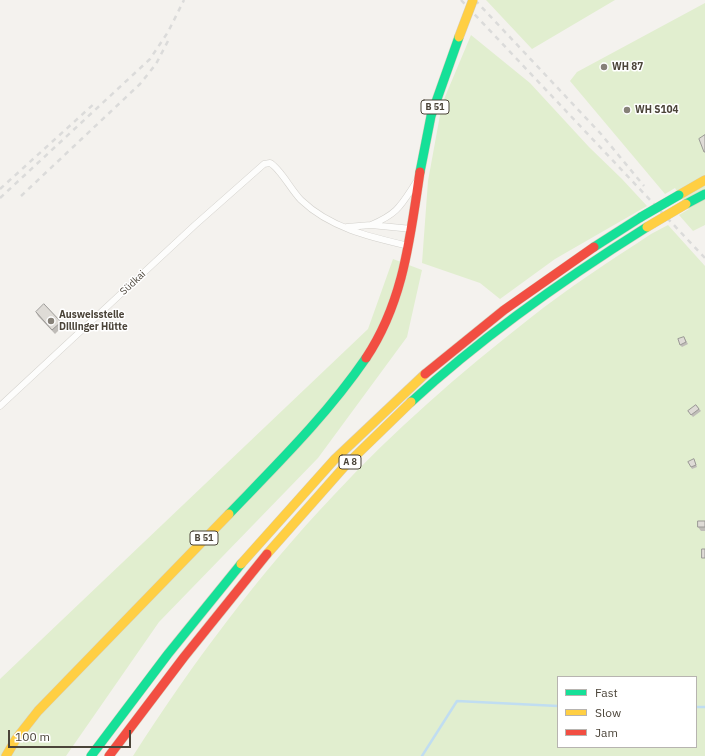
<!DOCTYPE html>
<meta charset="utf-8">
<style>
body{margin:0}
#map{position:relative;width:705px;height:756px;overflow:hidden;background:#f4f2ee;font-family:"IBM Plex Sans",sans-serif}
canvas{display:block}
.legend{position:absolute;left:557px;top:676px;width:140px;height:72px;box-sizing:border-box;background:#fff;border:1px solid #b7b4b0;margin:0;padding:5px 7px;list-style:none;font-size:12px;color:#4b4439}
.legend li{display:flex;align-items:center;gap:8px;height:20px}
.legend b{width:20px;border:1px solid #b7b4b0}
.scale{position:absolute;left:8px;top:730px;width:123px;height:18px;box-sizing:border-box;border:2px solid #4b4439;border-top:0;padding-left:5px;font-size:12px;line-height:14px;white-space:nowrap;color:#4b4439;-webkit-text-stroke:3px #fff;paint-order:stroke}
</style>
<div id="map">
<canvas width="705" height="756"></canvas>
<ul class="legend">
<li><b style="height:5px;background:#16e098"></b>Fast</li>
<li><b style="height:5px;background:#ffcf43"></b>Slow</li>
<li><b style="height:5px;background:#f24e42"></b>Jam</li>
</ul>
<div class="scale">100 m</div>
</div>
<script>
const c = document.querySelector('canvas').getContext('2d');
c.lineJoin = 'round';
function fill(path, color) { c.fillStyle = color; c.fill(path, 'evenodd'); }
function strokePath(path, color, width, dash) { c.strokeStyle = color; c.lineWidth = width; c.lineCap = dash ? 'butt' : 'round'; c.setLineDash(dash || []); c.stroke(path); }
function drawText(font, color, halo, rows, align = 'center') {
  c.font = font + ' "IBM Plex Sans",sans-serif'; c.lineWidth = 3; c.setLineDash([]); c.textBaseline = 'middle'; c.strokeStyle = halo; c.fillStyle = color; for (const [text, x, y, turn = 0] of rows) {
    c.save(); c.translate(x, y); c.rotate((+turn || 0) * Math.PI / 180); c.textAlign = isNaN(turn) ? turn : align; if (halo) c.strokeText(text, 0, 0); c.fillText(text, 0, 0); c.restore();
  }
}
const green = new Path2D(`
 M486,0h129l-83,49z
 M705,3v222l-12,6 -14,-16 10,-6 -14,-21 -10,6 -95,-113 7,-9z
 M471,35l59,48 59,64 33,32 25,27 -92,53 -55,40 -20,-16 -58,-20 6,-82 14,-77z
 M668,225l37,41v490h-572c58,-91 126,-182 200,-260 60,-65 127,-123 196,-177 39,-31 81,-58 122,-85zM558,677h138v70h-138z
 M393,259l29,11 -15,67 -89,121 -159,164 -93,134h-66v-77l368,-350z`);
const stream = new Path2D(`
 M696,707h9
 M422,756l35,-55 101,5`);
const street = new Path2D(`
 M371,225c28,-12 30,-20 46,-44
 M347,227l24,-2 41,4
 M0,406l195,-181 69,-61 6,-1c10,5 21,27 31,37 29,28 69,37 108,46`);
const fast = new Path2D(`
 M420,172l11,-56 28,-79
 M686,204l19,-10
 M594,247l47,-30
 M411,402c73,-67 153,-123 236,-175
 M229,514c48,-50 98,-99 137,-156
 M91,756l77,-102 73,-90`);
const slow = new Path2D(`
 M679,195l26,-15
 M267,554l77,-87 67,-65
 M241,564l93,-104 91,-86
 M6,756l10,-17 22,-28 191,-197`);
const jam = new Path2D(`
 M366,358c38,-57 44,-121 54,-186
 M425,374l79,-64 90,-63
 M109,756l75,-99 83,-103`);
const rail = new Path2D(`
 M461,0l244,258
 M475,0l126,134 43,52
 M0,189l96,-87
 M21,196l119,-112 16,-20 13,-25
 M0,198l150,-139 18,-27 16,-32`);
const fastBridge = new Path2D(`
 M641,217l38,-22`);
const slowBridge = new Path2D(`
 M459,37l14,-37
 M647,227l39,-23`);
const wall = new Path2D(`
 M36,312l25,10 2,4 -8,8 -17,-18z
 M684,337l4,7 -6,3 -2,-2z
 M696,405l5,6 -8,6 -5,-6z
 M694,459l3,8 -5,2 -1,-2z
 M705,521v10h-4l-3,-4z`);
const building = new Path2D(`
 M705,135v17h-1l-5,-13z
 M44,304l17,18 -9,8 -16,-18z
 M684,337l2,5 -6,3 -2,-6z
 M696,405l3,4 -8,6 -3,-4z
 M694,459l2,6 -5,2 -3,-5z
 M698,521h7v6h-7z
 M702,549h3v9h-3z`);
const markers = [
 [604,67,4,"#868178"],
 [627,110,4,"#868178"],
 [51,321,4,"#868178"]
];
const shields = [
 [435,107,28],
 [350,462,22],
 [204,538,28]
];
const shieldNames = [
 ["B 51",435,107],
 ["A 8",350,462],
 ["B 51",204,538]
];
const poiNames = [
 ["WH 87",612,67],
 ["WH S104",635,110],
 ["Ausweisstelle",59,315],
 ["Dillinger Hütte",59,327]
];
const streetNames = [
 ["Südkai",133,283,-43]
];
fill(green, '#e1eecf');
strokePath(stream, '#c0ddf1', 2.5);
strokePath(street, '#d2d0cb', 7);
strokePath(fast, '#d6cebb', 10);
strokePath(slow, '#d6cebb', 10);
strokePath(jam, '#d6cebb', 10);
strokePath(street, '#fdfdfc', 6);
strokePath(fast, '#16e098', 9);
strokePath(slow, '#ffcf43', 9);
strokePath(jam, '#f24e42', 9);
strokePath(rail, '#dbdbda', 2.5, [5, 5]);
strokePath(fastBridge, '#d6cebb', 10, []);
strokePath(slowBridge, '#d6cebb', 10, []);
strokePath(fastBridge, '#16e098', 9);
strokePath(slowBridge, '#ffcf43', 9);
fill(wall, '#bfbcb8');
fill(building, '#dedbd6');
strokePath(building, '#9b9996', 1);
for (const [x, y, r, color] of markers) { const dot = new Path2D(); dot.arc(x, y, r, 0, 2 * Math.PI); c.fillStyle = color; c.fill(dot); strokePath(dot, '#fff', 1.5); }
for (const [x, y, w] of shields) { const box = new Path2D(); box.roundRect(x - w / 2, y - 7, w, 14, 3); c.fillStyle = '#fff'; c.fill(box); strokePath(box, '#4b4439', 1); }
drawText('bold 9px', '#4b4439', null, shieldNames);
drawText('bold 10px', '#4b4439', '#fff', poiNames, 'left');
drawText('10px', '#4b4439', '#fff', streetNames);
</script>
